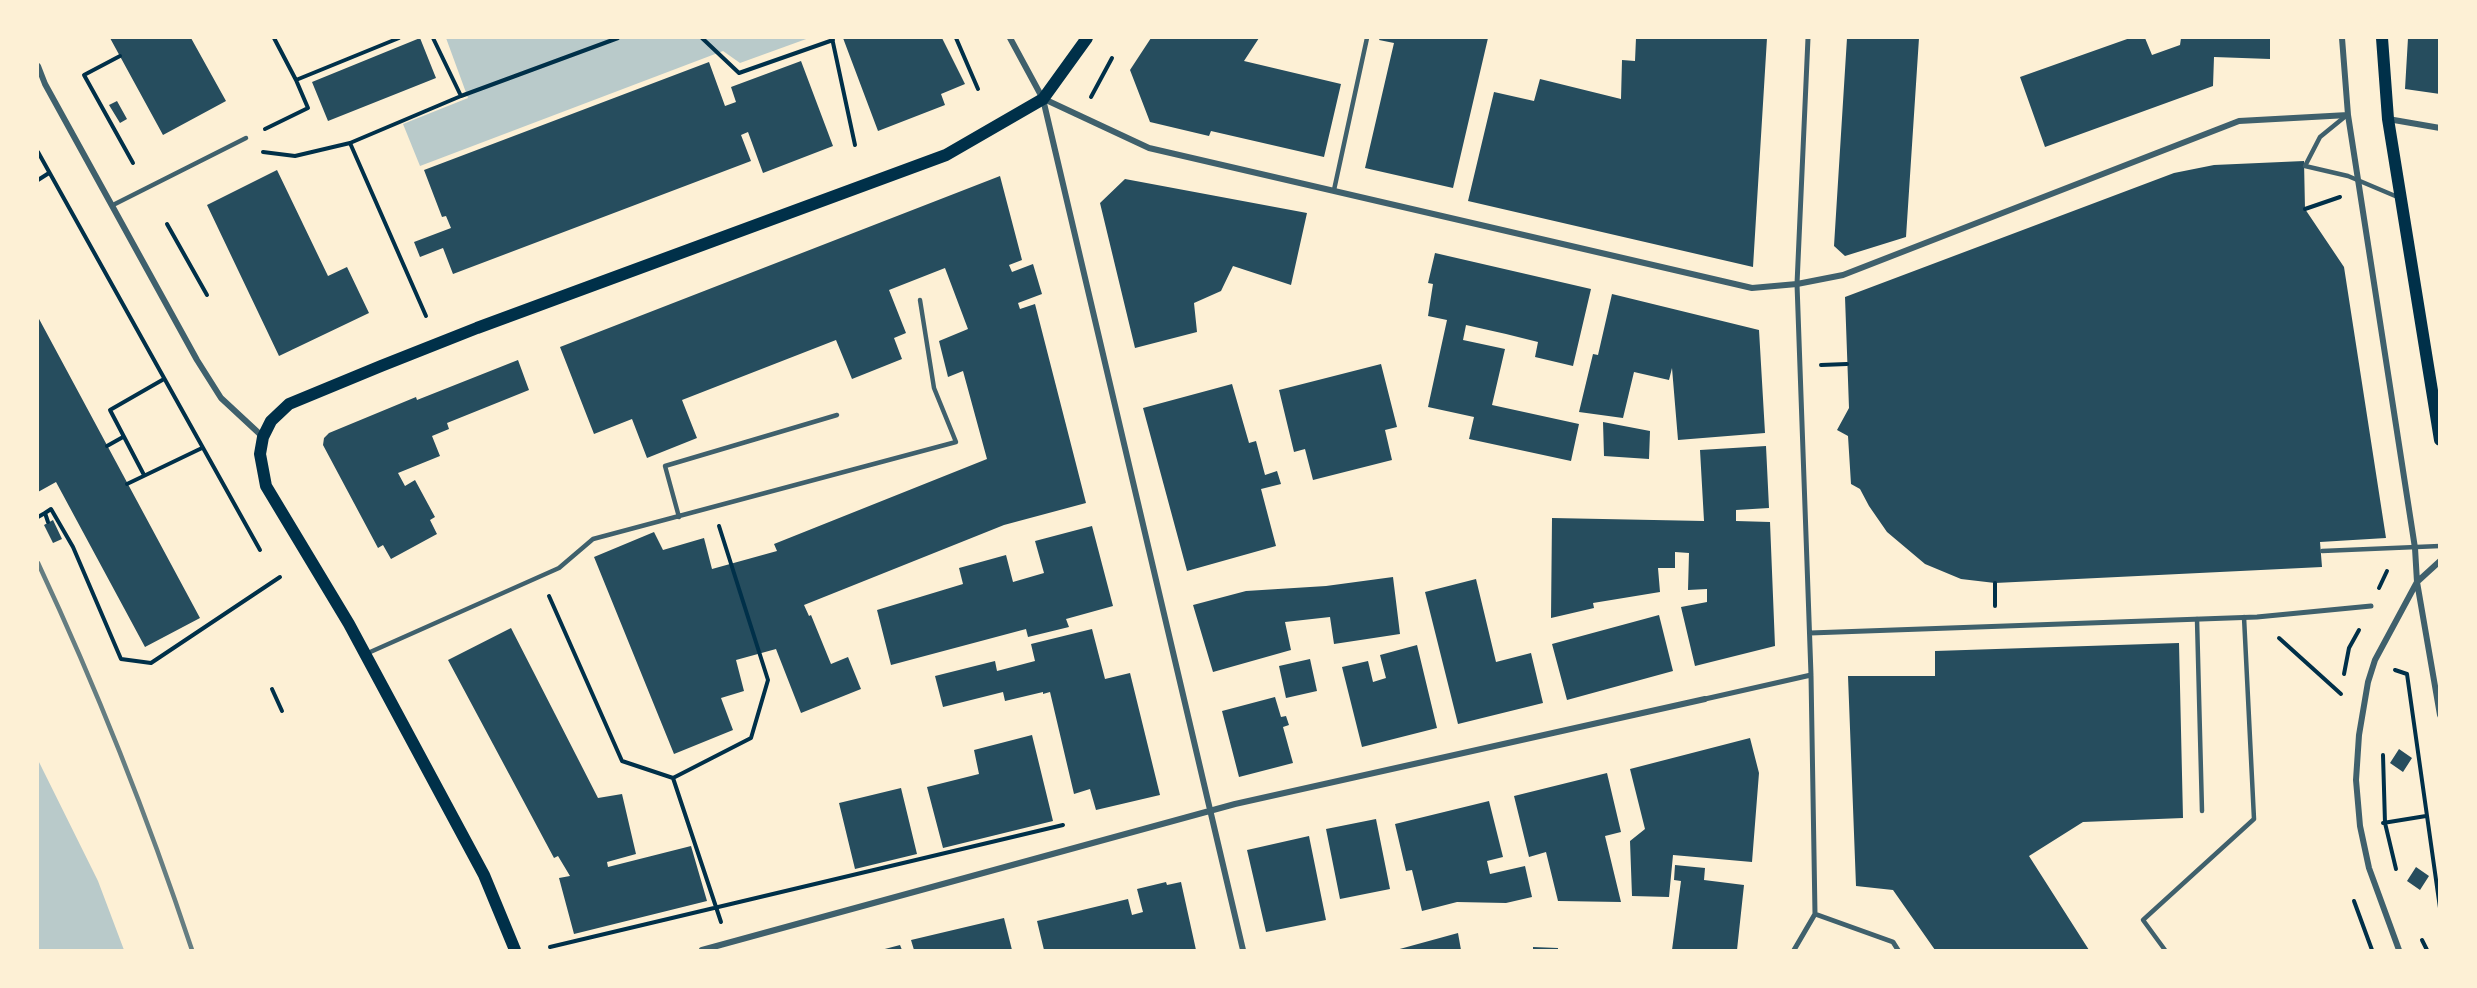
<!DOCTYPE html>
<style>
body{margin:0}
#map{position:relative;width:2477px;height:988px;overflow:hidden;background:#fdf0d5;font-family:"PT Sans Narrow",sans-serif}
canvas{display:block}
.frame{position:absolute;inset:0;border:39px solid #fdf0d5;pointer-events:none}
</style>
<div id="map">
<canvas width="2477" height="988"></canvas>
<div class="frame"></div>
</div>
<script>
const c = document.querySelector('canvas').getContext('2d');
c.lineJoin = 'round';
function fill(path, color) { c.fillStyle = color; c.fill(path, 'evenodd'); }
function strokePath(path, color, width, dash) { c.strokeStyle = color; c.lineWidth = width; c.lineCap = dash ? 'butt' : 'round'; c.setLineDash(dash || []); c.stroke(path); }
const green = new Path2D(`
 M446,38h363l-69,25 -17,-12 -303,115 -17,-42 65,-26z
 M38,760l60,121 26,69h-86z`);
const building = new Path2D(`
 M110,38h81l35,63 -63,34z
 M420,38l16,40 -108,43 -16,-39z
 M843,38h99l23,46 -24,10 4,11 -67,26z
 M1151,38h108l-15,23 97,23 -17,73 -113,-26 -2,5 -59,-14 -20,-52z
 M1380,38h108l-35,150 -88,-20 29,-125 -15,-3z
 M1636,38h131l-14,229 -285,-66 26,-109 40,9 6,-22 81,20 1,-39 13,1z
 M1847,38h72l-13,199 -61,19 -11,-10z
 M2130,38h15l7,17 28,-10 1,-7h89v21l-56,-2 -1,29 -168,61 -25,-70z
 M2408,38h32v56l-35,-5z
 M801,61l32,85 -70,27 -15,-41 -7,3 10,26 -298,113 -10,-26 -23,9 -6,-15 37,-14 -5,-12 -4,1 -18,-47 285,-108 16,44 11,-4 -5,-15z
 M117,101l10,18 -7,4 -11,-18z
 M2304,161l1,48 39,58 42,271 -66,4 2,25 -327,16 -34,-4 -36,-15 -38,-32 -18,-26 -9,-17 -9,-5 -3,-48 -11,-6 12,-22 -4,-111 329,-124 40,-8z
 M277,170l51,106 19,-9 22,46 -90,43 -72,-151z
 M1000,176l22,84 -13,5 3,7 21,-8 9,30 -24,9 2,6 15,-5 51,199 -82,22 -200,80 5,11 2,-1 20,49 17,-7 13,32 -60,24 -25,-64 -40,11 8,31 -23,7 12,32 -59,24 -80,-197 60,-25 9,18 41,-12 8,31 65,-18 -3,-7 213,-85 -24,-88 -15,6 -9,-36 29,-12 -23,-61 -56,22 17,43 -12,5 8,21 -50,20 -16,-39 -154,60 15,38 -50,20 -15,-39 -38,15 -34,-87z
 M1125,179l182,34 -16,72 -58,-19 -12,25 -27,12 3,29 -62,16 -35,-145z
 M1435,253l156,36 -18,77 -38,-9 3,-15 -32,-8 -40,-9 -3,15 42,9 -13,56 87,19 -8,37 -102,-22 5,-22 -46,-10 19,-87 -19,-4 5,-32 -5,-1z
 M1612,294l147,36 6,103 -87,7 -6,-72 -3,12 -35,-8 -11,46 -44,-6 14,-58 5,1z
 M38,317l162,301 -55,29 -89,-165 -18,10z
 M518,360l11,30 -82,33 2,6 -17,7 8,20 -42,17 7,13 10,-6 20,37 -5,3 7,14 -46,25 -8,-14 -5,3 -55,-103 1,-7 5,-5 87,-36 1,3z
 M1381,364l16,63 -12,3 7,30 -79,20 -8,-31 -11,3 -15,-62z
 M1232,384l17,59 7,-2 9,34 12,-4 4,13 -20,5 15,57 -89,25 -44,-163z
 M1603,422l47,9 -1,28 -45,-3z
 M1766,446l3,62 -33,2v11l34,1 5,124 -80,20 -14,-59 26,-5v-13l-19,1 1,-37 -14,-1v16h-17l2,24 -67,11 1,5 -43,10 1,-100 152,3 -4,-71z
 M53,520l9,19 -9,4 -9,-18z
 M1092,526l21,80 -47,13 3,8 -41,10 -2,-8 -135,36 -14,-55 86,-26 -4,-16 47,-13 7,27 31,-9 -9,-32z
 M1393,577l7,57 -66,10 -4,-27 -45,5 6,28 -78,22 -20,-67 53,-14 80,-5z
 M1476,579l20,83 35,-9 12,50 -85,21 -33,-132z
 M1659,615l14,56 -106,29 -15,-56z
 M511,628l87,170 24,-4 14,60 -29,8 1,5 83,-21 16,55 -133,33 -15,-56 11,-2 -12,-20 -4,2 -106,-198z
 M1092,629l13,50 25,-6 30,122 -64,15 -6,-21 -16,5 -24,-102 -7,2v-2l-38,9 -2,-9 -60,15 -8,-31 60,-15 2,10 38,-10 -4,-17z
 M2179,643l4,175 -100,4 -54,34 60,94h-154l-42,-60 -37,-4 -8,-210h87v-25z
 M1417,645l20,83 -75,19 -20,-80 26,-6 5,21 13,-4 -6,-23z
 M1310,659l7,32 -31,7 -7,-32z
 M1275,697l6,20 5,-1 3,9 -6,2 10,36 -54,14 -17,-66z
 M1032,735l21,86 -110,27 -16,-61 52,-13 -5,-24z
 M1750,738l9,35 -7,89 -79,-7 -4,42 -37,-1 -2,-55 15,-12 -15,-60z
 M2399,749l13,9 -9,14 -13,-9z
 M1607,773l14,59 -16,4 16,66 -63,-1 -12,-49 -17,5 -15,-61z
 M901,788l16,66 -62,15 -16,-66z
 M1489,801l14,56 -16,4 3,13 35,-8 7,31 -26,6 -49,-1 -35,9 -10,-41 -6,1 -11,-47z
 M1376,819l14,70 -50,10 -14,-70z
 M1309,836l17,84 -60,12 -19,-82z
 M1675,865l30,3 -1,12 40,5 -7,65h-65l9,-69 -7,-1z
 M2416,867l13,9 -9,14 -13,-9z
 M1166,882l1,3 14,-3 15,68h-152l-7,-29 91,-22 4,16 11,-3 -6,-23z
 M1004,918l8,32h-98l-3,-10z
 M1458,933l3,17h-65z
 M900,945l2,5h-21z
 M1533,947l25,1v2h-25z`);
const path = new Path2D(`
 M274,38l22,42
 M433,38l28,58
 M702,38l37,35 94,-33
 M832,38l23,107
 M956,38l22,51
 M120,56l-36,19 49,88
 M1091,97l21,-39
 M265,129l43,-21 -12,-28 103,-42
 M350,143l76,173
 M38,152l222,398
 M263,152l32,4 55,-13 111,-47 157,-58
 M38,180l11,-7
 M2305,209l35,-12
 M167,224l40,71
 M1821,365l26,-1
 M107,446l16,-9
 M144,475l-34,-65 54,-31
 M127,484l75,-36
 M45,513l6,-4 22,38 48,112 30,4 129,-86
 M38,517l7,-4 3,9
 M1995,583v23
 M2379,588l8,-17
 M549,596l73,165 51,17 78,-40 17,-58 -49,-154
 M2279,638l62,56
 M2395,670l12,4 33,234
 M2344,674l5,-26 10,-18
 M272,689l10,22
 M2383,755l2,68 11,46
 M673,778l48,144
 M2383,823l43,-7
 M2354,901l18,49
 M2422,940l5,10
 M550,947l513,-122`);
const service = new Path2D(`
 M2347,115l-27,22 -15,29 43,10 52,22
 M1334,190l33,-152
 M113,205l133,-67
 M679,517l-14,-51 172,-51
 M2322,551l118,-5
 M2197,619l5,192
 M368,653l191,-85 34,-29 363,-97 -22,-54 -14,-88
 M2165,950l-22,-30 111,-101 -10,-202`);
const pedestrian = new Path2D(`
 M1808,38l-11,246 14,391 4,239 78,28 5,8
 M1810,633l447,-16 114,-11
 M1705,699l106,-24
 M1794,950l21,-36`);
const minor = new Path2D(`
 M1010,38l33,61 200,851
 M2342,38l6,77 67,433 2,34 23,133
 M38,66l7,18 152,276 24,38 42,39
 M1044,99l105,49 603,140 45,-4 46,-9 396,-154 109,-6
 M2388,119l52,9
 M702,950l533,-146 470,-105
 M2399,950l-30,-82 -9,-42 -4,-46 3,-45 9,-53 7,-22 42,-78 23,-21`);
const secondary = new Path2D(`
 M2382,38l6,81 52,321
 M515,950l-31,-75 -135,-251 -83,-138 -6,-32 3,-17 8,-16 18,-17 92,-38 96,-38 469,-173 97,-56 44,-61`);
const rail = new Path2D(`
 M38,563c59,126 110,255 154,387`);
fill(green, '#b9caca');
fill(building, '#264d5e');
strokePath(path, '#003049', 4);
strokePath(service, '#3f606c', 4.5);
strokePath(pedestrian, '#3f606c', 5);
strokePath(minor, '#3f606c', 6);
strokePath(secondary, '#003049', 12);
strokePath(rail, '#657d81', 4.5);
</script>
